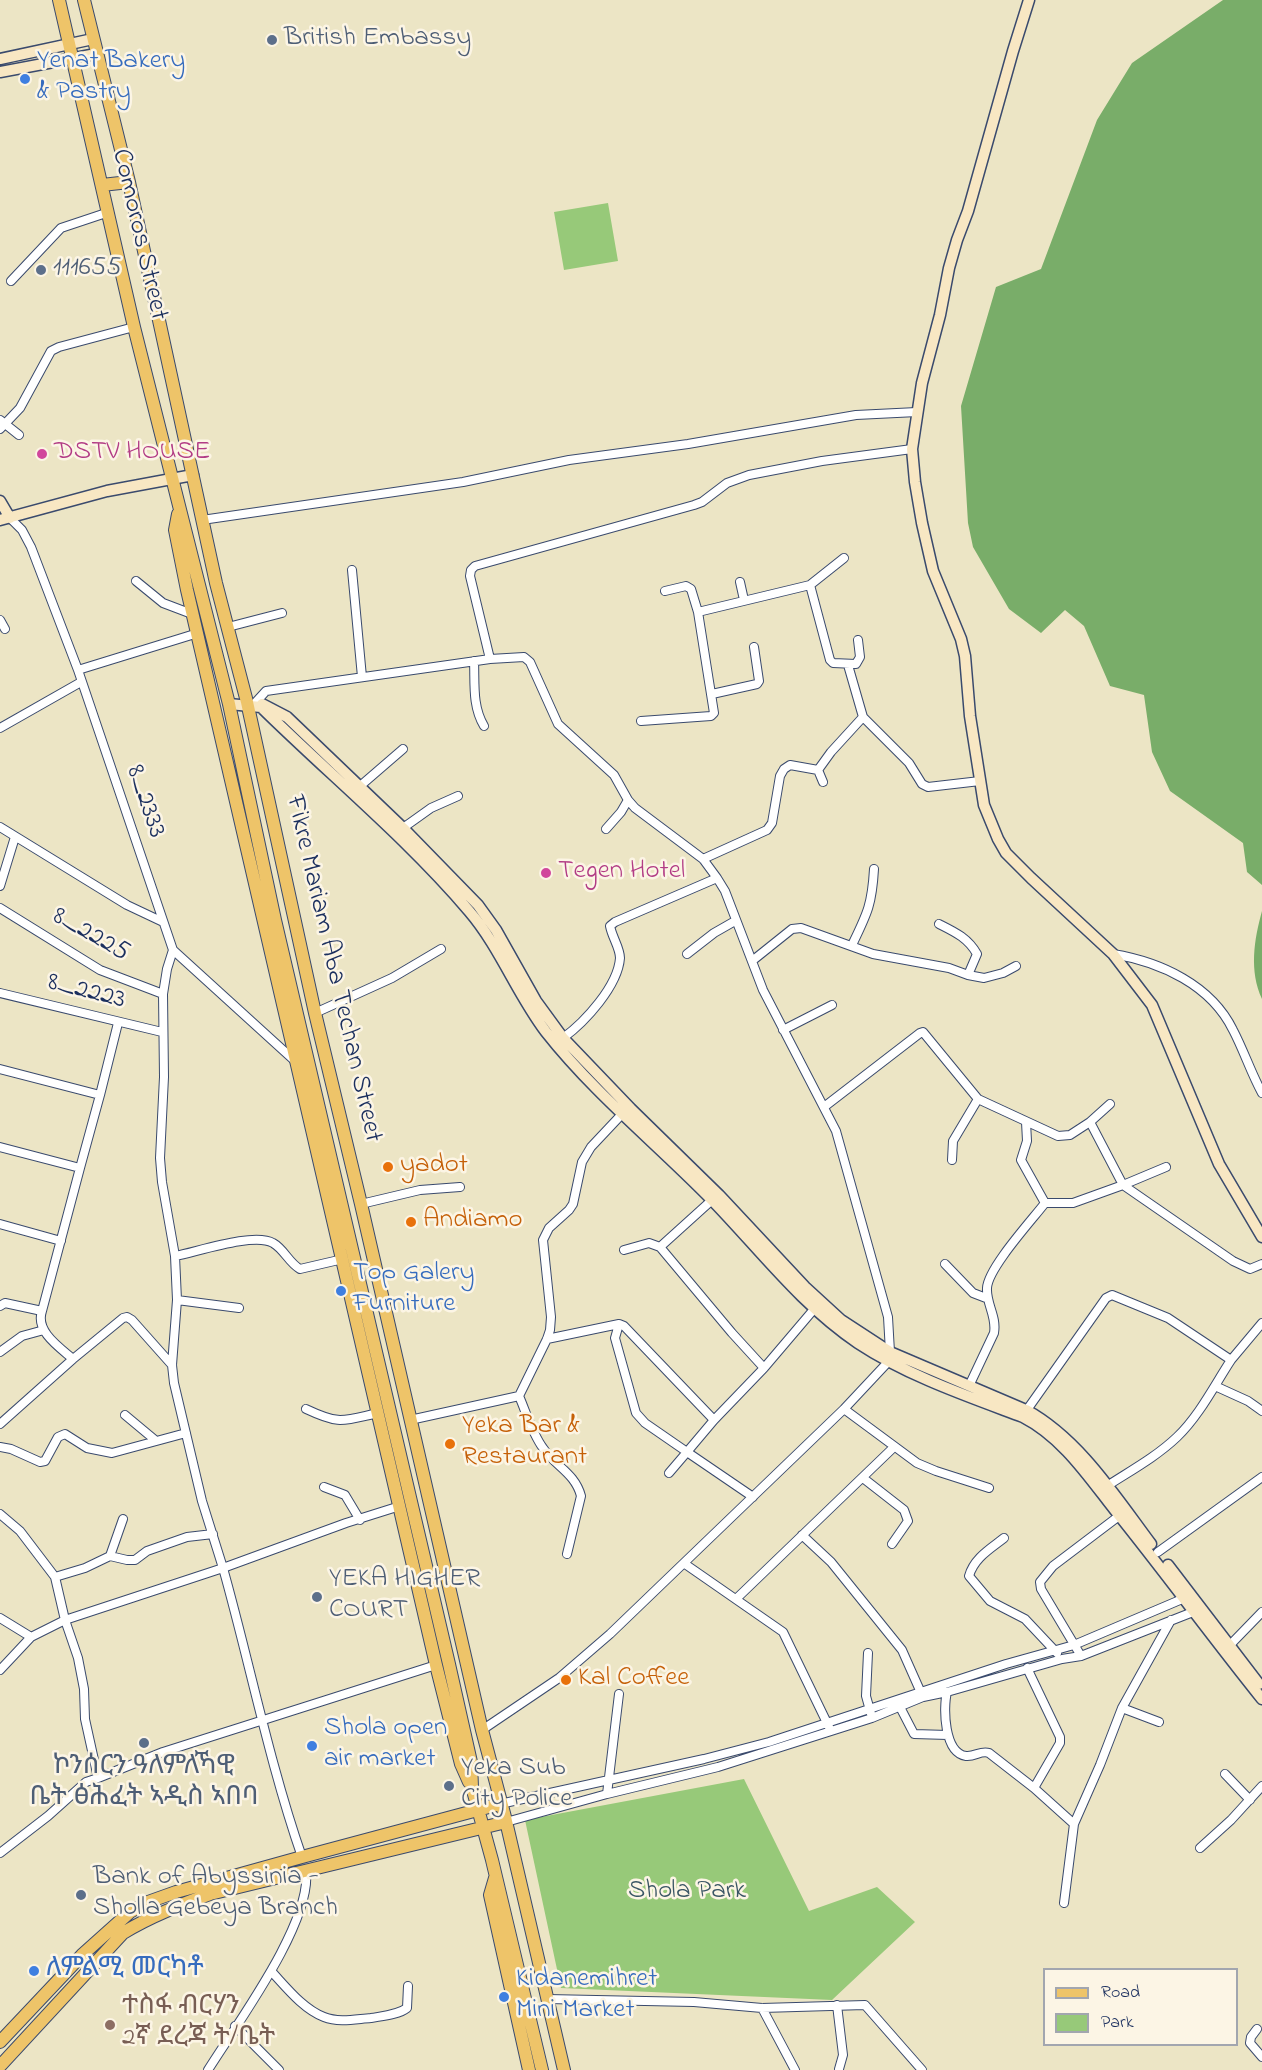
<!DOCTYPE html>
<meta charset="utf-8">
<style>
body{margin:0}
#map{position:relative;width:1262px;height:2070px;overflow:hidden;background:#ece5c5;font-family:"Indie Flower",sans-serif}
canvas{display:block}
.legend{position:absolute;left:1043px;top:1968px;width:195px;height:78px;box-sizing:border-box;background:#fcf5e5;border:2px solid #a2a6af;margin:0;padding:8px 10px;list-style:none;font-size:18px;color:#1b2f5e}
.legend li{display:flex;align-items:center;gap:12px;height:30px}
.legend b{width:30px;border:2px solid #a2a6af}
</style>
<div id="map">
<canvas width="1262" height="2070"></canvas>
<ul class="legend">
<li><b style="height:8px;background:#eec469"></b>Road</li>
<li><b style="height:16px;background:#97c979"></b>Park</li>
</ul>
</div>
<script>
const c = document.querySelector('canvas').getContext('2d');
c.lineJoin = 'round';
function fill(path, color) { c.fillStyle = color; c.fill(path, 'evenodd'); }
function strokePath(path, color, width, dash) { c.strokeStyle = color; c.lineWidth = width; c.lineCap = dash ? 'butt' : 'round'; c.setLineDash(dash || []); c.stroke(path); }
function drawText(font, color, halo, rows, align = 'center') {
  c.font = font + ' "Indie Flower","Noto Sans Ethiopic",sans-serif'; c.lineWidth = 5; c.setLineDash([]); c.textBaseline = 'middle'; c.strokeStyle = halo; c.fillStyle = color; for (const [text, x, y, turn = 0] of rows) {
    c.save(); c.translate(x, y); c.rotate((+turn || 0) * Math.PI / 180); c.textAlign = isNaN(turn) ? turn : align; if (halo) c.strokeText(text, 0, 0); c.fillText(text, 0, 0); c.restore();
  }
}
const green = new Path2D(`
 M608,203l10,58 -54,9 -10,-58z
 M744,1779l65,132 68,-24 38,35 -83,78 -271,-12 -36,-168z`);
const forest = new Path2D(`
 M1223,0h39v885l-15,-13 -4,-29 -73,-52 -18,-39 -8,-57 -34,-9 -26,-60 -19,-16 -24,23 -32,-24 -36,-62 -5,-24 -7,-117 35,-119 45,-18 56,-149 35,-57z
 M1262,911v88c-13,-28 -8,-59 0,-88z`);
const street = new Path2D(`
 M11,281l50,-53 45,-15
 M0,420l19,15
 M0,429l20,-21 31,-57 8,-4 75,-20
 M10,518l12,12 9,17 47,123 95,280 122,111
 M202,520l261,-38 106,-22 119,-16 168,-29 61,-3
 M352,570l10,107
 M136,581l27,22 29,11
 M740,582l4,18
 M810,585l20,75 3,3 23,1 4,-7 -2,-17
 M698,612l112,-27 34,-27
 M0,620l5,9
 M228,627l54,-14
 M490,659l-20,-83 1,-6 4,-4 219,-61 8,-3 25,-19 22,-8 73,-14 90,-12
 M474,661c1,22 -2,45 10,65
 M848,665l15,52 46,46 13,21 6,3 52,-6
 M78,670l120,-37
 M712,694l45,-10 2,-3 -5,-34
 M255,703l11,-12 224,-32 34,-2 6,5 28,62 56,51 14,25 7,8 68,51 14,19 8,13 38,99 73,141 52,186 2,35 -1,9 -45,48 -234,225 -51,44 -77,52
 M641,721l70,-5 3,-3 -16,-101 -7,-23 -5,-3 -21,5
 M0,728l81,-46
 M823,782l-5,-12 13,-18 32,-35
 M359,787l44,-38
 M0,827l127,78 36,17
 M403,828l28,-20 27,-12
 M606,829l15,-17 7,-12
 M703,859l64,-29 5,-7 8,-47 4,-7 6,-4 28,5
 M0,886l15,-49
 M0,908l100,62 63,24
 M939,924c16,8 29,14 38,30l-9,21
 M852,945c15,-31 20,-40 22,-76
 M687,954l27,-21 21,-12
 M1113,954c48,8 98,31 120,76 11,21 18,43 29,63
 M752,961l40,-32 9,-1 72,26 76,14 19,7 16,3 19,-5 13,-7
 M0,993l162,39
 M315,1013l77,-35 49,-29
 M783,1030l49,-25
 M563,1038c22,-16 55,-52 57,-80 0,-10 -8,-21 -10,-32l5,-4 102,-44
 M0,1069l100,26 -20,73 -80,-21
 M100,1095l18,-72
 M824,1107l96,-74 3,-1 55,67 80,37 12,-1 20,-13 33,63 43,-18
 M1026,1122l1,19 -6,19 24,43
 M1090,1122l20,-18
 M952,1160l1,-19 25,-42
 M712,1200l-52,47 72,86 32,35
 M1045,1203h28l50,-18 110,76 17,8 12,-5
 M361,1204l59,-14 40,-3
 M0,1224l61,17
 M624,1250l25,-7 11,4
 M175,1256c22,-4 79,-24 98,-13 11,6 16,20 27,26l43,-10
 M945,1264l28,29 13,5
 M177,1300l62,8
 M0,1306l5,-3 37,8 38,-143
 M42,1311c-7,20 17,36 31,48
 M619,1324l-4,14 21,75 9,10 42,29 -18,21
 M547,1339l72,-15 5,2 90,94
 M0,1352l22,-16 22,-6
 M969,1386l25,-53c3,-17 -8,-29 -7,-45 1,-20 45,-68 58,-85
 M1215,1386l33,15 14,10
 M519,1396c7,16 13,37 24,52 12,18 32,25 38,48l-14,58
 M306,1409c34,16 36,12 72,4
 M844,1409l73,54 19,8 53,17
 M1024,1414l82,-116 6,-3 56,23 63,42 31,-37
 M125,1415l30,25
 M410,1420l109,-24 28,-57 3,-9 1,-13 -8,-77 6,-12 20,-18 4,-6 9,-42 9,-15 32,-34
 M0,1424l73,-65 50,-41 4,-1 5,3 40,45
 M0,1447l11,2 29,13 5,-1 13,-24 7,-3 22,14 25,5 74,-20
 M863,1478l41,32 4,11 -16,23
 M1107,1486c23,-15 49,-29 70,-49 22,-21 37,-51 54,-77
 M324,1487l21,8 15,25
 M753,1497l-66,-45 27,-32 50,-52 51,-60
 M0,1514l20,17 35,46 10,43 13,38 6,31 1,30 13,59 -12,4 -38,34 -48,37
 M802,1535l29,27 71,88 20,45
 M1004,1538c-14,11 -30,20 -35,38l21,25 35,18 32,34
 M1158,1552l104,-75
 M110,1556l13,-37
 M685,1564l98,68 46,95
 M55,1577l30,-9 25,-12 17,4h8l12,-9 40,-14 26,-3
 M736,1599l158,-152
 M0,1618l31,19
 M1230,1645l32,-33
 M868,1653l-2,43 5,18
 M1081,1656l-40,-67 -1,-7 13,-16 66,-50
 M1027,1668l33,69v6l-26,45
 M0,1670l31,-33 34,-17 158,-52 -21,-67 -28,-118 -2,-18 5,-65 -2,-44 -13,-74 -2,-24 4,-81 -1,-83 4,-25 6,-19
 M947,1692c-4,16 -3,61 19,64 9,1 15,-6 23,-3l45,35 40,36 -10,79
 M900,1707l14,27 34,1
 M1122,1708l37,14
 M1225,1774l25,26
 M98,1778l65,-26 273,-87
 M607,1794l12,-100
 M500,1804l204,-45 65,-17 237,-78 68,-19 113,-48
 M506,1822l101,-28 111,-27 154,-49 51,-21 24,-5 115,-33 19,-3 117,-46
 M1074,1824l26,-59 22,-57 49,-88
 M1200,1848l31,-28 31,-34
 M302,1857c-33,-95 -52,-193 -79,-289l123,-45 54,-17
 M271,1971c15,16 32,38 53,46 15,6 32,2 47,1 11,-2 27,-3 36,-10l1,-22
 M547,1999l147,3 68,6 103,-3 57,65
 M837,2005l6,50 -4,14
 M762,2008l33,62
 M235,2026l44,44
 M1257,2029l-6,8 -1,6 12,14
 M208,2070c28,-45 104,-147 98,-199`);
const secondary = new Path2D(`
 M1029,0l-16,51 -45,160 -11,29 -8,28 -9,47 -18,68 -10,66 3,33 7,41 11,48 28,68 4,17 5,60 14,89 14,34 8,14 25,25 82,76 39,51 67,159 43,73
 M0,59l93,-20
 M0,72l96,-18
 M0,501l10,17
 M0,520l107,-29 86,-16
 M229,704l32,3c69,68 145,130 208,204 31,36 48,83 77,121 48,61 110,111 164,166 48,49 91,107 148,145 50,33 109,53 165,74 41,21 67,62 95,97 49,61 95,124 144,185
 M262,704l25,13 116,111 75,77 18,25 40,71 27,37 68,71 88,86 86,92 36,33 49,32 136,58c53,29 89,86 125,134
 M1168,1565l91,119`);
const primary = new Path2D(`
 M59,0l75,327 95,377 46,216 174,744 22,98 1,25 20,73 50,210
 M84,0l45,182 87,401 31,119 68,311 46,191 121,526 23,87 59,253
 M102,185l27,-3
 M178,514l-3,16 12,60 249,1075 25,99 8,18
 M495,1878l-5,17 39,175
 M0,2042l82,-87 48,-43 18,-10 28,-10 126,-35 198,-53
 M0,2066l123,-133c28,-17 57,-28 87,-39l296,-72`);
const markers = [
 [272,40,6,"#5c6f8a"],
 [25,79,6,"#3f7fe0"],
 [41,270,6,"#5c6f8a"],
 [42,454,6,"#d1479c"],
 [546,873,6,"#d1479c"],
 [388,1167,6,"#e8710a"],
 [411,1222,6,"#e8710a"],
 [341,1291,6,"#3f7fe0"],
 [450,1444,6,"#e8710a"],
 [317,1597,6,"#5c6f8a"],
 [566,1680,6,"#e8710a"],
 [144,1743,6,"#5c6f8a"],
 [312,1746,6,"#3f7fe0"],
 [449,1786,6,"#5c6f8a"],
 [81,1895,6,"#5c6f8a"],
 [34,1971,6,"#3f7fe0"],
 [504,1997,6,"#3f7fe0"],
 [110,2025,6,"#8d6e63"]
];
const serviceNames = [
 ["British Embassy",284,40],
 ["111655",53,270],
 ["YEKA HIGHER",329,1581],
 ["COURT",329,1612],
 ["ኮንሰርን ዓለምለኻዊ",144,1769,"center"],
 ["ቤት ፅሕፈት ኣዲስ ኣበባ",144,1800,"center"],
 ["Yeka Sub",461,1770],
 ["City Police",461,1801],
 ["Bank of Abyssinia -",93,1879],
 ["Sholla Gebeya Branch",93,1910]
];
const shopNames = [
 ["Yenat Bakery",37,63],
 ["& Pastry",37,94],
 ["Top Galery",353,1275],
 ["Furniture",353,1306],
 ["Shola open",324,1730],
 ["air market",324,1761],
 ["ለምልሚ መርካቶ",46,1971],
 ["Kidanemihret",516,1981],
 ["Mini Market",516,2012]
];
const streetNames = [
 ["Comoros Street",138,235,77],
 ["8_2333",144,802,71],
 ["8_2225",90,936,29],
 ["Fikre Mariam Aba Techan Street",332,969,77],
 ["8_2223",86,993,14]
];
const hotelNames = [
 ["DSTV HOUSE",54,454],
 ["Tegen Hotel",558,873]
];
const foodNames = [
 ["yadot",400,1167],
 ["Andiamo",423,1222],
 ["Yeka Bar &",462,1428],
 ["Restaurant",462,1459],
 ["Kal Coffee",578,1680]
];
const parkNames = [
 ["Shola Park",687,1893]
];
const educationNames = [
 ["ተስፋ ብርሃን",122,2009],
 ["2ኛ ደረጃ ት/ቤት",122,2040]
];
fill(green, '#97c979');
fill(forest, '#79ad69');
strokePath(street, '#3a4a6d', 10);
strokePath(secondary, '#3a4a6d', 13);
strokePath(primary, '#3a4a6d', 14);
strokePath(street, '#fff', 8);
strokePath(secondary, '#f8e7c3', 10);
strokePath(primary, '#eec469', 12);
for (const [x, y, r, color] of markers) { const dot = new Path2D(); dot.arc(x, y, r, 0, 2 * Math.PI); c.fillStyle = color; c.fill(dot); strokePath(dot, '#fcf5e5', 2); }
drawText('27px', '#4e5e75', '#fcf5e5', serviceNames, 'left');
drawText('27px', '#366cbe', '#fcf5e5', shopNames, 'left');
drawText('27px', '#1b2f5e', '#fcf5e5', streetNames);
drawText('27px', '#b23c85', '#fcf5e5', hotelNames, 'left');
drawText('27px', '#c56008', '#fcf5e5', foodNames, 'left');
drawText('27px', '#3a5665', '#fcf5e5', parkNames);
drawText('27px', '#785e54', '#fcf5e5', educationNames, 'left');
</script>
